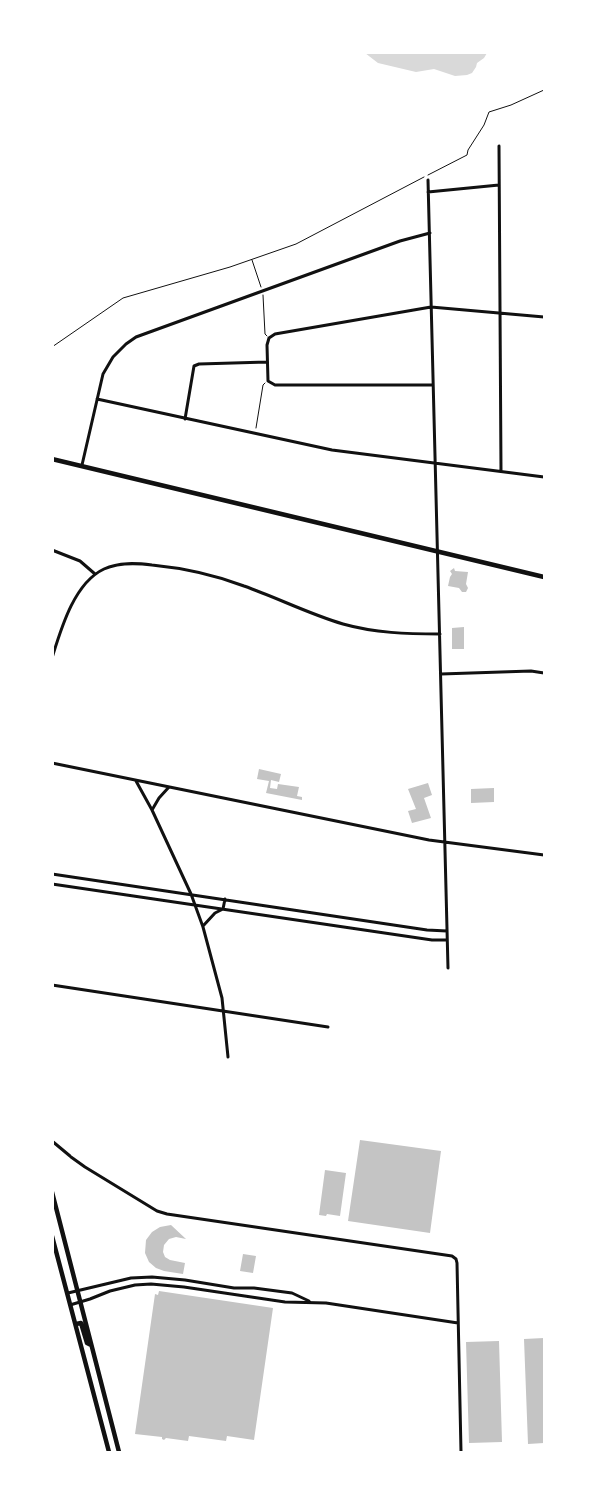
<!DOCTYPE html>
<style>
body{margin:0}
#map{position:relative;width:597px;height:1505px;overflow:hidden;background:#fff;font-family:"Zilla Slab",serif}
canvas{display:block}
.frame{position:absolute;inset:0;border:54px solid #fff;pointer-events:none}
</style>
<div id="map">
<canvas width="597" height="1505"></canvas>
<div class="frame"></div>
</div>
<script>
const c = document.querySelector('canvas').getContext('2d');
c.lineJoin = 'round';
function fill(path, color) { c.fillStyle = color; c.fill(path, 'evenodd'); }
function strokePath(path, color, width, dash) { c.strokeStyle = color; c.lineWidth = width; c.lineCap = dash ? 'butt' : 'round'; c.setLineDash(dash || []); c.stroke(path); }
const water = new Path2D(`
 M365,53h122l-3,5 -7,5 -1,4 -4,6 -5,2 -12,1 -21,-7 -18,3 -38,-9z`);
const building = new Path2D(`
 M454,568l1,3 13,1 -2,12 2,4 -2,4h-4l-3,-4 -11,-2 2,-9 2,-3 -2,-3z
 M464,627v22h-12v-21z
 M259,769l22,5 -2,8 -8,-2 -1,8 7,1 1,-5 21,3 -2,9 5,1v3l-36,-7 3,-12 -12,-2z
 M428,783l4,12 -8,3 7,20 -19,5 -4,-12 8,-2 -8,-20z
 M494,788v14l-23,1v-14z
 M360,1140l81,11 -11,82 -82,-12z
 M325,1170l21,3 -6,43 -13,-2 -1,2 -7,-1z
 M171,1225l15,14 -10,-2 -7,2 -5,6 -1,7 2,5 5,3 15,3 -2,11 -19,-3 -8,-3 -7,-6 -4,-9 1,-13 6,-8 8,-5z
 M243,1254l13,2 -3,17 -13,-2z
 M159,1291l114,17 -19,132 -27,-4 -1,5 -37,-5 -1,5 -22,-3 -2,2 -2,-1v-2l-27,-3 20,-140 3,1z
 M544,1338v105l-16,1 -4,-105z
 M499,1341l3,101 -33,1 -3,-101z`);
const path = new Path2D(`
 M428,175l39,-20 1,-5 16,-25 5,-13 22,-7 33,-15
 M252,260l9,27
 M263,295l2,39 2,2
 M52,347l71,-49 107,-31 66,-23 128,-67
 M256,428l7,-43 2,-2`);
const minor = new Path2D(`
 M499,146l2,325
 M428,180l20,788
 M428,192l71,-7
 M433,385h-158l-7,-4 -1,-36 2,-7 6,-4 156,-27 113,10
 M97,399l235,51 212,27
 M185,419l9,-53 5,-2 68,-2
 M82,465l21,-91 10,-17 13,-13 10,-7 264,-96 30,-8
 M52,550l28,11 15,13
 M52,658c9,-29 22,-75 52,-89 15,-7 32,-6 48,-4 31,3 63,10 92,21 34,12 65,28 99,38 32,9 64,10 97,10
 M441,674l90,-3 13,2
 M52,763l377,77 115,15
 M136,781l16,29 39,84 12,33 19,71 6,59
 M152,810l7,-12 10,-11
 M52,874l375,56 20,1
 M52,884l380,56h15
 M223,909l2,-10
 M203,926l12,-13 8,-4
 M52,985l276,42
 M52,1141l18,15
 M71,1157l14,10 72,44 10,3 285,42 4,3 1,4 4,189
 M68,1293l63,-15 21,-1 33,3 49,8h20l38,5 17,8
 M70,1305l20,-6 20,-8 25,-6 16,-1 33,3 101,15 41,1 132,20`);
const secondary = new Path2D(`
 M52,459l492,118
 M52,1192l67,260
 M52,1236l57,216
 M76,1324l5,-1 6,20 4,2`);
fill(water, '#d9d9d9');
fill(building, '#c4c4c4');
strokePath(path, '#111', 1);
strokePath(minor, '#111', 3);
strokePath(secondary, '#111', 4.5);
</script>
